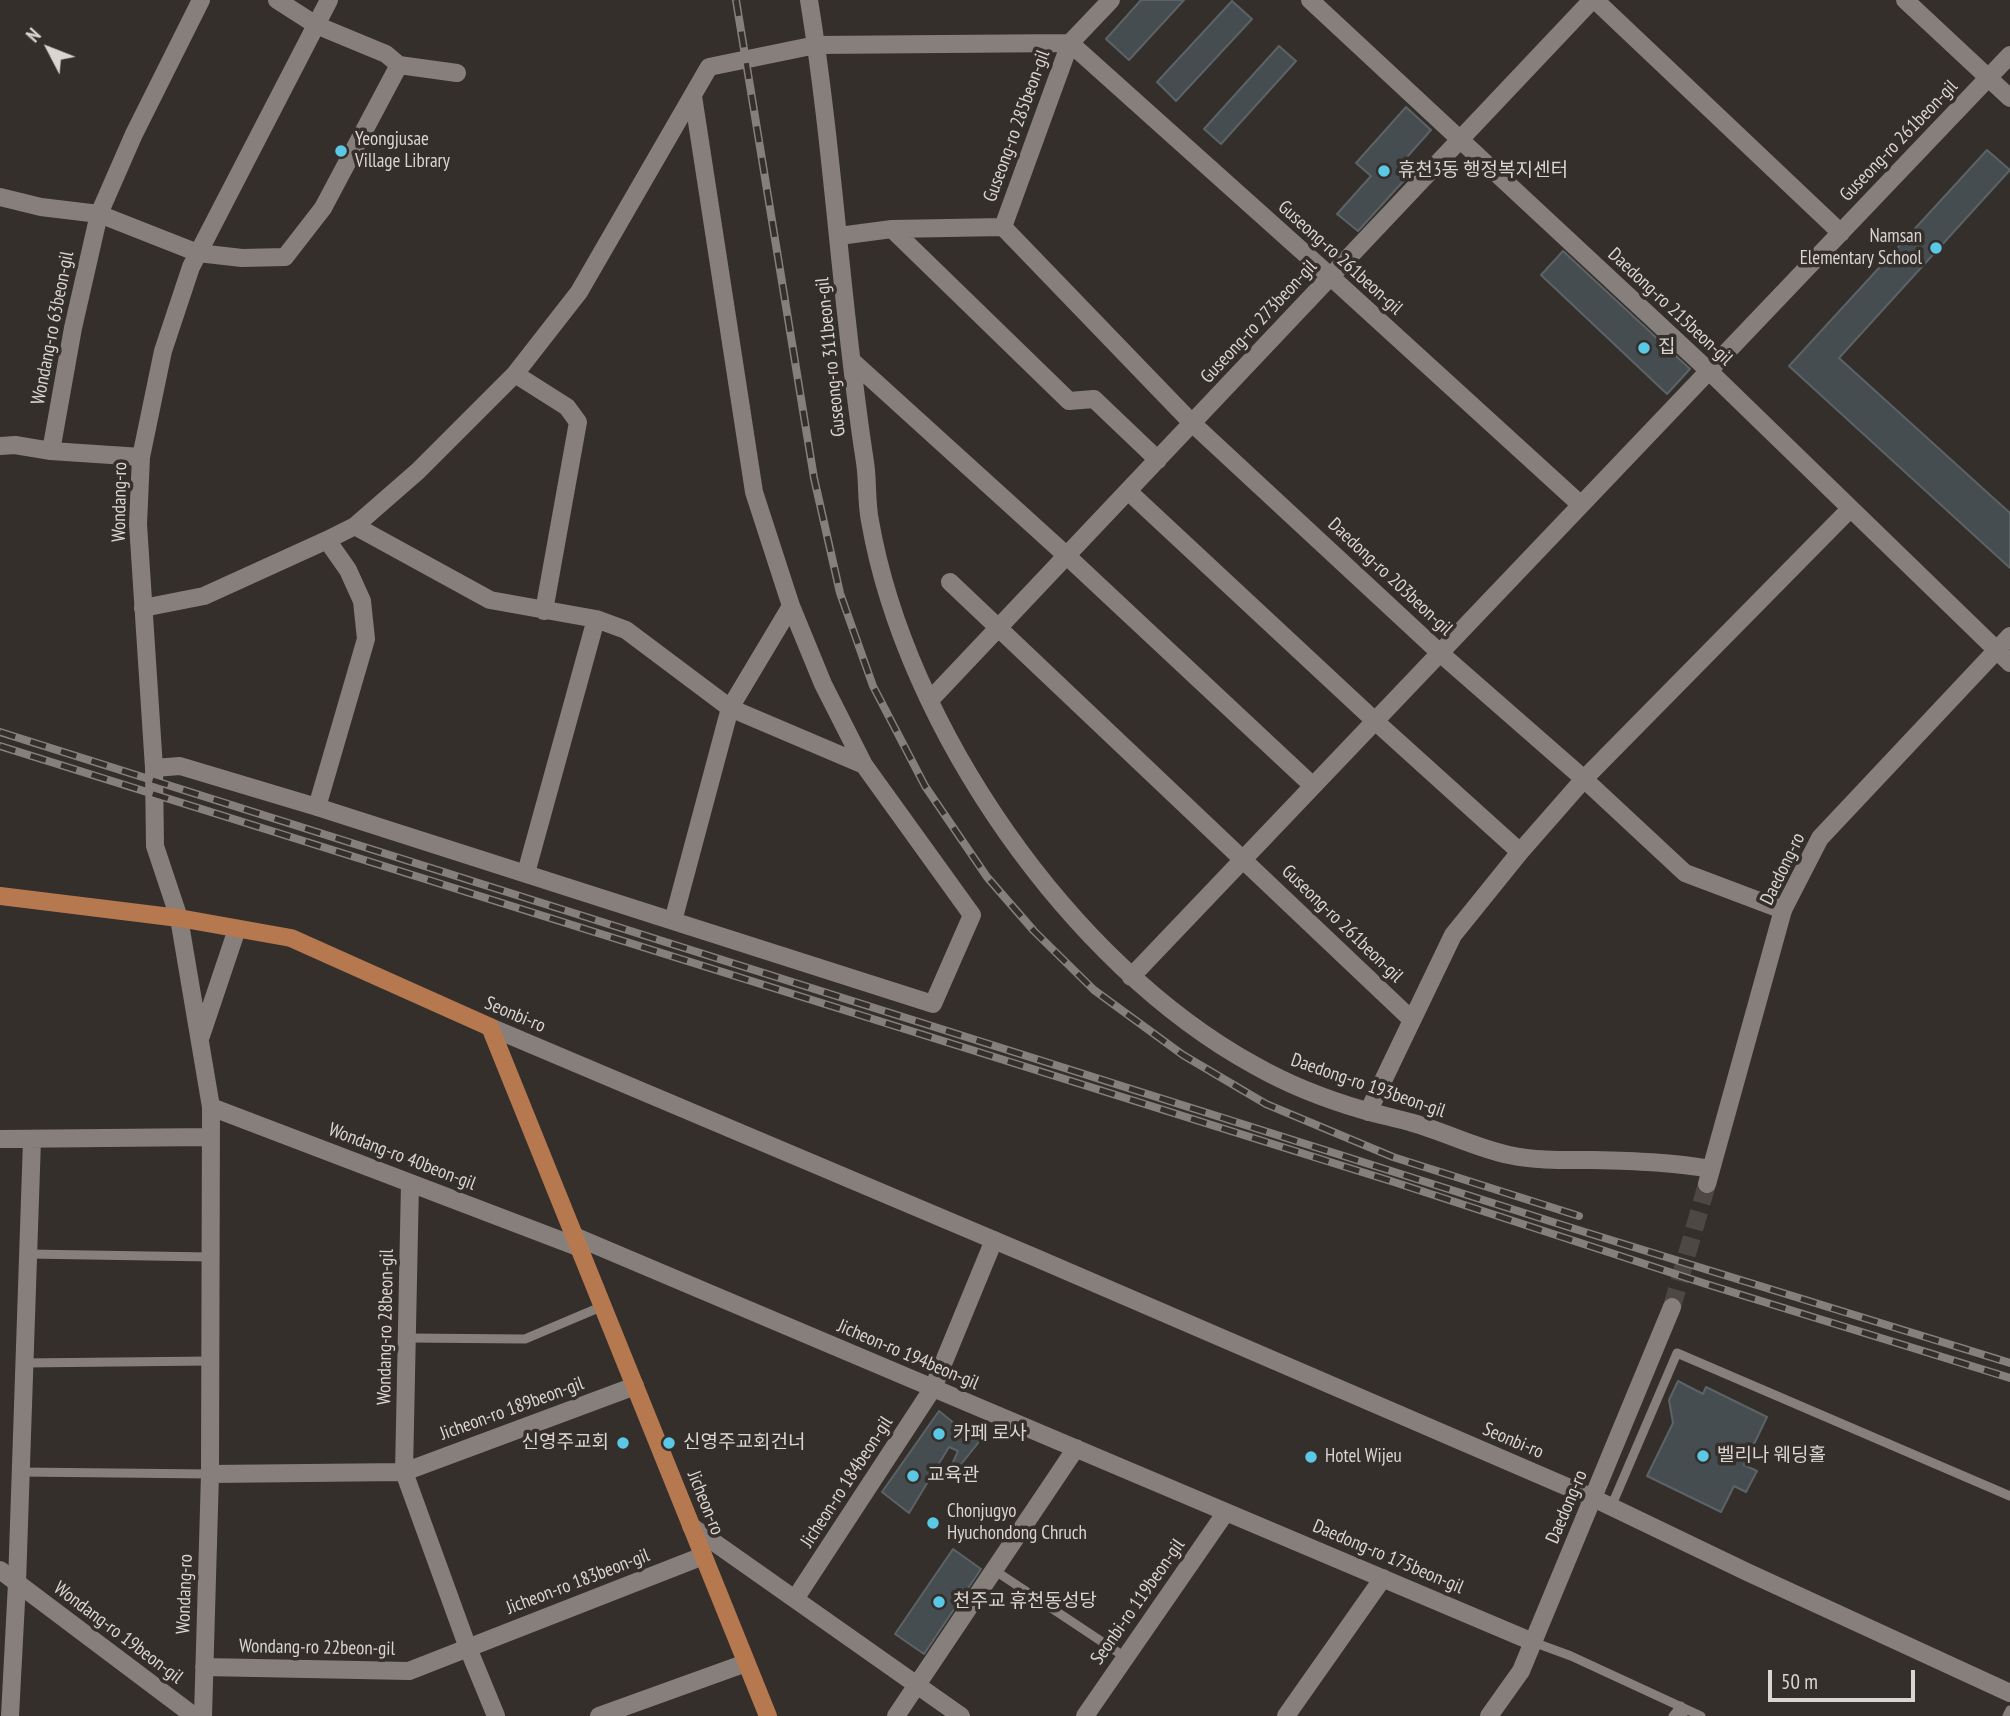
<!DOCTYPE html>
<meta charset="utf-8">
<style>
body{margin:0}
#map{position:relative;width:2010px;height:1716px;overflow:hidden;background:#352f2b;font-family:"PT Sans Narrow",sans-serif}
canvas{display:block}
.north{position:absolute;left:14px;top:14px;width:70px;height:70px;-webkit-text-stroke:5px #352f2b;paint-order:stroke;rotate:312deg;font-size:19px;font-weight:700;line-height:28px;text-align:center;color:#d9d5d3}
.north::after{content:'';display:block;margin:auto;width:24px;height:32px;background:#d9d5d3;clip-path:polygon(50% 0,100% 100%,50% 72%,0 100%)}
.scale{position:absolute;left:1768px;top:1670px;width:147px;height:32px;box-sizing:border-box;border:4px solid #d9d5d3;border-top:0;padding-left:9px;font-size:21px;line-height:24px;white-space:nowrap;color:#d9d5d3;-webkit-text-stroke:5px #352f2b;paint-order:stroke}
</style>
<div id="map">
<canvas width="2010" height="1716"></canvas>
<div class="north">N</div>
<div class="scale">50 m</div>
</div>
<script>
const c = document.querySelector('canvas').getContext('2d');
c.lineJoin = 'round';
function fill(path, color) { c.fillStyle = color; c.fill(path, 'evenodd'); }
function strokePath(path, color, width, dash) { c.strokeStyle = color; c.lineWidth = width; c.lineCap = dash ? 'butt' : 'round'; c.setLineDash(dash || []); c.stroke(path); }
function drawText(font, color, halo, rows, align = 'center') {
  c.font = font + ' "PT Sans Narrow","Noto Sans KR",sans-serif'; c.lineWidth = 7; c.setLineDash([]); c.textBaseline = 'middle'; c.strokeStyle = halo; c.fillStyle = color; for (const [text, x, y, turn = 0] of rows) {
    c.save(); c.translate(x, y); c.rotate((+turn || 0) * Math.PI / 180); c.textAlign = isNaN(turn) ? turn : align; if (halo) c.strokeText(text, 0, 0); c.fillText(text, 0, 0); c.restore();
  }
}
const building = new Path2D(`
 M1141,0h43l-55,60 -23,-21z
 M1232,1l20,18 -76,82 -19,-19z
 M1279,46l17,15 -75,83 -17,-15z
 M1406,107l25,23 -32,36 10,9 -51,56 -21,-17 34,-38 -15,-13z
 M1987,150l23,20 -171,188 171,155v55l-221,-202z
 M1563,251l127,118 -23,25 -126,-119z
 M1678,1381l25,13 3,-7 61,30 -23,48 13,6 -11,21 -12,-6 -13,26 -74,-36 26,-53 -4,-23z
 M939,1411l27,22 4,-8 12,13 -27,34 -5,-3 8,-18 -9,-4 -40,66 -27,-21z
 M953,1549l28,20 -57,85 -29,-20z`);
const secondaryTunnel = new Path2D(`
 M1672,1307l35,-123`);
const service = new Path2D(`
 M28,1254l183,3
 M407,1338l118,1 78,-33
 M24,1363l186,-2
 M20,1472l190,2
 M1611,1507l66,-154 333,143
 M994,1570l131,87
 M1533,1642l38,14 130,60
 M1673,1716l8,-10 2,10
 M2007,1716l3,-6`);
const minor = new Path2D(`
 M277,0l39,25 70,29 13,11 58,8
 M809,0c25,153 32,309 56,462 3,19 1,39 5,59 36,206 200,443 384,544 35,20 71,34 109,45 17,5 33,8 50,13 32,9 63,25 96,32 27,6 57,5 84,5 40,1 79,2 118,9
 M1310,0l399,371 301,292
 M1595,0l246,233
 M693,96l61,396 37,114 32,78 41,81 108,150 -39,89 -260,-83 57,-213 61,-102
 M0,197l41,10 58,7 99,39 44,5 43,-1 38,-49 76,-143
 M1003,227l189,196 248,230 144,126 101,94 98,37
 M1003,227l67,-184 41,-43
 M892,229l177,172 25,-2 64,61
 M839,236l53,-7 111,-2
 M852,361l215,195 246,230
 M515,374l52,33 11,15 -34,189
 M0,446l15,-1 36,6 90,6
 M51,451l22,-123 26,-114 35,-80 67,-134
 M1128,491l247,230 145,131
 M355,526l135,74 106,19
 M950,582l462,438
 M143,608l61,-12 123,-56 28,-14 63,-55 97,-97 64,-82 130,-225 107,-22 254,-2 261,234 250,228
 M930,700l662,-700
 M154,768l26,-2 137,41 356,114
 M317,807l49,-168 -4,-38 -14,-31 -21,-30
 M526,873l70,-254 30,11 104,78 134,57
 M179,918l32,189 -1,367 -7,242
 M1131,977l879,-922
 M201,1036l36,-107
 M211,1107l367,140
 M1368,1112l85,-177 67,-83 64,-73 266,-270
 M0,1139l211,-2
 M410,1183l-6,289 64,176 28,68
 M574,1236l959,406
 M210,1474l194,-2 231,-86
 M691,1526l270,190
 M795,1599l138,-211 61,-148
 M204,1667l205,4 294,-115
 M10,1716l7,-133 15,-443
 M599,1716l147,-53
 M896,1716l180,-268
 M1085,1716l141,-204
 M1286,1716l97,-138`);
const tertiary = new Path2D(`
 M1707,1184l76,-274 37,-72 190,-202
 M0,1570l194,146
 M1489,1716l32,-45 151,-364`);
const secondary = new Path2D(`
 M1905,0l105,98
 M179,918l-24,-72 -1,-78 -16,-244 3,-67 22,-106 28,-84 138,-267
 M490,1027l544,230 559,241 154,74 263,121`);
const primary = new Path2D(`
 M0,896l179,22 112,20 199,89 278,689`);
const rail = new Path2D(`
 M736,0l78,478 26,115 33,93 52,100 62,91 47,54 60,59 89,65 83,49 127,53 186,59
 M0,732l1575,497 435,134
 M0,746l1394,436 312,102 304,94`);
const markers = [
 [341,151,7,"#5bc8e6"],
 [1384,171,7,"#5bc8e6"],
 [1936,248,7,"#5bc8e6"],
 [1644,348,7,"#5bc8e6"],
 [939,1434,7,"#5bc8e6"],
 [623,1443,7,"#5bc8e6"],
 [669,1443,7,"#5bc8e6"],
 [1703,1456,7,"#5bc8e6"],
 [1311,1457,7,"#5bc8e6"],
 [913,1476,7,"#5bc8e6"],
 [933,1523,7,"#5bc8e6"],
 [939,1602,7,"#5bc8e6"]
];
const streetNames = [
 ["Guseong-ro 285beon-gil",1017,126,-70],
 ["Guseong-ro 261beon-gil",1899,141,-46],
 ["Guseong-ro 261beon-gil",1340,258,42],
 ["Daedong-ro 215beon-gil",1670,307,43],
 ["Guseong-ro 273beon-gil",1259,322,-47],
 ["Wondang-ro 63beon-gil",53,328,-79],
 ["Guseong-ro 311beon-gil",831,357,-96],
 ["Wondang-ro",120,502,-89],
 ["Daedong-ro 203beon-gil",1390,577,43],
 ["Daedong-ro",1783,869,-64],
 ["Guseong-ro 261beon-gil",1342,924,44],
 ["Seonbi-ro",515,1015,23],
 ["Daedong-ro 193beon-gil",1368,1086,19],
 ["Wondang-ro 40beon-gil",402,1157,21],
 ["Wondang-ro 28beon-gil",386,1327,-89],
 ["Jicheon-ro 194beon-gil",908,1355,23],
 ["Jicheon-ro 189beon-gil",512,1409,-20],
 ["Seonbi-ro",1513,1441,23],
 ["Jicheon-ro 184beon-gil",847,1482,-57],
 ["Jicheon-ro",705,1503,68],
 ["Daedong-ro",1567,1507,-67],
 ["Daedong-ro 175beon-gil",1388,1557,23],
 ["Jicheon-ro 183beon-gil",578,1582,-21],
 ["Wondang-ro",185,1594,-88],
 ["Seonbi-ro 119beon-gil",1138,1602,-55],
 ["Wondang-ro 19beon-gil",118,1633,37],
 ["Wondang-ro 22beon-gil",317,1648,1]
];
const poiNames = [
 ["Yeongjusae",355,140],
 ["Village Library",355,162],
 ["휴천3동 행정복지센터",1398,171],
 ["Namsan",1922,237,"right"],
 ["Elementary School",1922,259,"right"],
 ["집",1658,348],
 ["카페 로사",953,1434],
 ["신영주교회",609,1443,"right"],
 ["신영주교회건너",683,1443],
 ["벨리나 웨딩홀",1717,1456],
 ["Hotel Wijeu",1325,1457],
 ["교육관",927,1476],
 ["Chonjugyo",947,1512],
 ["Hyuchondong Chruch",947,1534],
 ["천주교 휴천동성당",953,1602]
];
fill(building, '#454d50');
strokePath(building, '#5b6366', 2);
strokePath(secondaryTunnel, '#4e4844', 18, [18, 9]);
strokePath(service, '#877f7b', 9);
strokePath(minor, '#877f7b', 18);
strokePath(tertiary, '#877f7b', 18);
strokePath(secondary, '#877f7b', 18);
strokePath(primary, '#b5784f', 18);
strokePath(rail, '#85807d', 8);
strokePath(rail, '#352f2b', 5, [16]);
for (const [x, y, r, color] of markers) { const dot = new Path2D(); dot.arc(x, y, r, 0, 2 * Math.PI); c.fillStyle = color; c.fill(dot); strokePath(dot, '#352f2b', 2.5); }
drawText('19px', '#d9d5d3', '#352f2b', streetNames);
drawText('19px', '#d9d5d3', '#352f2b', poiNames, 'left');
</script>
